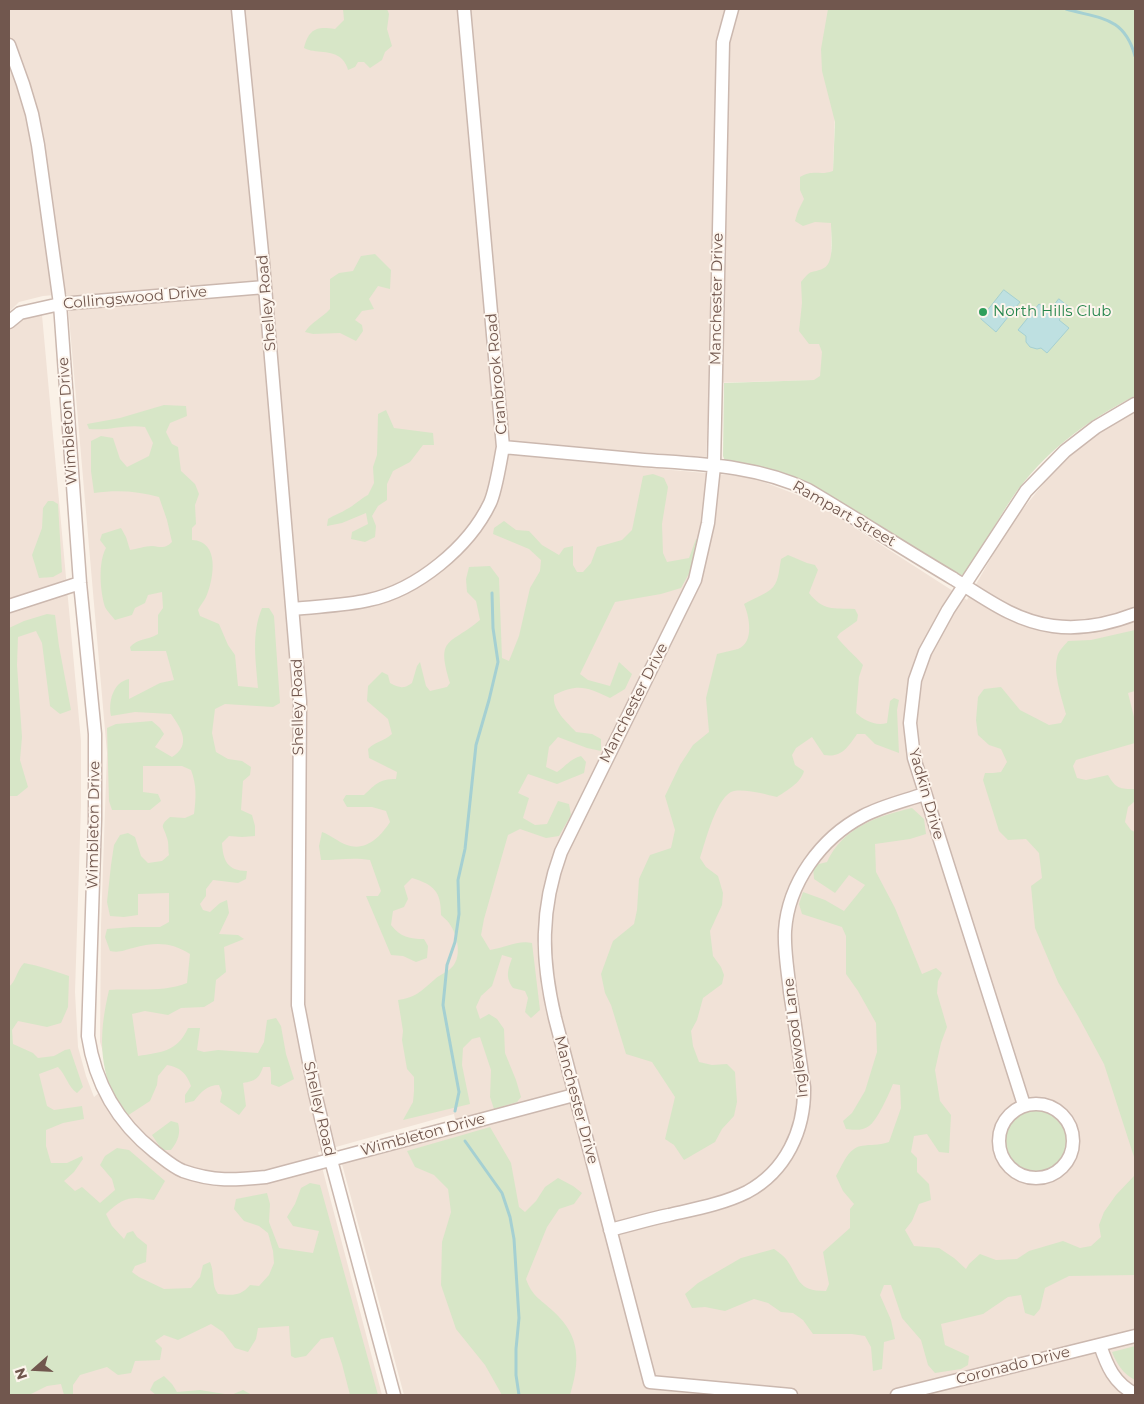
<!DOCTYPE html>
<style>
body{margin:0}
#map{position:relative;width:1144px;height:1404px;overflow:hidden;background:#faf1e7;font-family:Montserrat,sans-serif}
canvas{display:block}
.frame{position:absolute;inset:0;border:10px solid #71574e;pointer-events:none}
.north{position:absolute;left:10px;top:1344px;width:50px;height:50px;-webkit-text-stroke:4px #fdf5ed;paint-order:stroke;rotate:251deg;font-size:14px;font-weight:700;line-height:20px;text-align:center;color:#71574e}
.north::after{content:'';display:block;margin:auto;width:18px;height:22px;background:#71574e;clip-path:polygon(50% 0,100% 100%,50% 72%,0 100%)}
</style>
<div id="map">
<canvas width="1144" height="1404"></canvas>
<div class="frame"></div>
<div class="north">N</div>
</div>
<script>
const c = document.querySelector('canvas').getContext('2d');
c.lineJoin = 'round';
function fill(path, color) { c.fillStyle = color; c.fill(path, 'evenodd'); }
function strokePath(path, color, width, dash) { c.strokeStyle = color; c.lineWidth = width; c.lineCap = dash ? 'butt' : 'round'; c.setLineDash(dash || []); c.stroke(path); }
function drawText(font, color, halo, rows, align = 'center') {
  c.font = font + ' Montserrat,sans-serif'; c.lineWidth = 4; c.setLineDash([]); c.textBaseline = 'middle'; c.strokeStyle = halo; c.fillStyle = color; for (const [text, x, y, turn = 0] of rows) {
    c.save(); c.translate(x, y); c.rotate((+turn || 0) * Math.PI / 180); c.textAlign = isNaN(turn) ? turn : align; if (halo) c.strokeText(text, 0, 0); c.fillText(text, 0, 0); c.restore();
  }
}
const residential = new Path2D(`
 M9,9h837l-11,104 -3,86 -2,137 -9,44 -111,3 -4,74 -68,-5 -1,15 114,10 62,24 154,99 43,-75 38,-47 42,-42 45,-27v986h-731l-62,-231 116,-32 -4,-18 -136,38 64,243h-373v-1065l15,-12 18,-3 39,426v65l-6,186 3,55 8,29 8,21 18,-15 -12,-40 1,-117 6,-172 -40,-459 -24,2 -24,6 -10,10z`);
const green = new Path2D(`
 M343,9h44l2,5 -2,15 5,17 -7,6 -3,8 -12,8 -6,-6h-6l-3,5 -7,3c-1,-4 -3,-8 -6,-11 -10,-10 -27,-5 -38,-11 5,-19 12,-22 31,-19l9,-9z
 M828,9h307v387c-48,24 -92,57 -123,102 -16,24 -29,49 -44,73l-6,4 -7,-1 -146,-90 -84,-23 -2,-5 1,-73 90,-3 6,-4 2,-24 -3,-8h-10l-10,-13 3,-28 -1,-21c12,-15 9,-7 23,-14 11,-5 7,-33 7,-45l-16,-1 -12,4 -8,-5 3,-10 6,-12 -4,-9v-13c14,-8 20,-1 33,-6l2,-49 -13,-51 -1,-22z
 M375,254l16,16 -1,19 -12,-3 -9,13 5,10 -12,2 -7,9 7,5 1,6 -7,10 -16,-8 -27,1 -8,-2c6,-10 17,-14 25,-23v-30l9,-6 14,-2 8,-15z
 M164,405l22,1 1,10 -17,7 -4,9 6,12 6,3 3,24 14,13 4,10 -4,11 1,19 -4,4v12c28,1 22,38 14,57 -2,4 -6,9 -8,13l2,6 19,8 9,21 7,10 3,31 20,2c-2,-27 -7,-54 4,-80h7l5,8 6,87 -7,4 -48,-3 -10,5 -3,24 4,19 12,7 14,2 9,6 -1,8 -7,6 -2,29 11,5 3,11v10l-13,1 -13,-1 -7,7c1,17 5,28 25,28l-1,8 -8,4 -25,-3 -7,9v7l-6,8 3,6 7,2 10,-9 7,-3 2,13 -10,21 19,1 6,4 -20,8 2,25 -10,8 -2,21 -10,6 -23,1 -13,7 -23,-4 -13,3 6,42c24,-4 39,-4 50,-28h12l-3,22 7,2 14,-2 40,3 6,-11 3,-22 9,-2 5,8 5,28 8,25 -15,8 -8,-3v-11l-1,-6h-7c-4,12 -8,14 -20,16l3,23 -7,9 -19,-13 2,-9 -3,-8c-12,0 -18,7 -25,16l-9,2v-8l6,-9c-4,-12 -11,-19 -24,-21l-9,11 -1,9 -7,16 -23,15c-8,-4 -9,-12 -13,-19 -16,-37 -14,-68 -5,-107 25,-2 53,3 78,-7l3,-29c-19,-12 -35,-12 -57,-6 -9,2 -13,5 -23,3l-5,-14 2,-8 26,-2h27l9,-5v-29l-31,1v21l-14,2 -14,-1 -3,-14 4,-37 3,-20 6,-10 8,-2 7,4 6,19 7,7 14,-2 7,-6c-1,-5 0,-12 -2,-17 -3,-12 -9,-11 3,-21l15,1 9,-4c2,-16 3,-28 -3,-44l-9,-4h-39v26l15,2 3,7 -11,9h-38l-3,-9 -2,-73 9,-4 36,-3 8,7 4,6 -9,13 17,10c20,-12 9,-29 -1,-43l-36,-2 -24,4c-3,-14 2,-34 18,-37v20l31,-16 14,-3 -8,-29h-35l-1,-4c8,-9 16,-6 28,-13v-19l5,-7 -1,-16 -14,3 -3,8 -10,5 -3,7 -17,5c-3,-4 -8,-9 -10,-13 -5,-16 -7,-45 1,-59l-6,-8 2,-6 19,-6 5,9 4,13c7,-1 15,-4 22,-4 9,1 13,3 20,-4l-5,-22 -8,-23c-22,-6 -42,-7 -65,-4l-3,-22v-30l10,-5 12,2 7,21 7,8 22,-11 4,-13 -8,-16c-20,-3 -36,4 -56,2l-2,-5 33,-6z
 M386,410l8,18 39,5 1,12h-11l-13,17 -17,9 -6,13v16l-9,6 -6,10 4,10 -1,11 -10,5 -14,-3 1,-7 16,-8 -2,-11 -24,10 -15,3 1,-7c6,-4 13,-6 19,-10 8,-4 13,-10 21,-14l6,-12 -1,-16 4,-12 1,-41z
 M653,474l11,4 4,9 -6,37 1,29 4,9 22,-4 7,-19 4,1 -4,21 -15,27 -20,6 -46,8 -35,72 8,6 22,6 9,-24 13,12 -7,15 -15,9c-23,-11 -32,-15 -56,-3 -2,15 13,27 22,37l16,2 9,5v12l-14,-3 -29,-11 -9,10 -3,20 11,5c9,-6 13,-13 24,-16l5,6 -2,11 -27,11 -29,-10 -10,19 11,5 -6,20 12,7 12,-1 11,-23 11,3 2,11 -12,21 -13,2 -26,-9 -12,6 -24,84 -3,16 9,15c15,-2 27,-10 42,-7l8,67 -9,8 -6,-6 3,-14 -3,-7 -12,-3c-8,-11 -5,-18 -1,-30l-10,-3 -10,31 -11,10 -5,11 4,12 9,-5 8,5 7,10 1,24 11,27 5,17 -4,5 -23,7 -4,-12 1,-27 -11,-33 -8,2 -9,9 -1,17 8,39 -67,16 10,-18 1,-11v-14l-7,-8 -5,-29 1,-9 -5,-31c17,-2 23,-9 36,-20 5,-5 11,-7 16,-11 13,-10 8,-34 -1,-46 -2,-3 -6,-6 -8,-8 0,-24 -7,-30 -29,-37l-8,8 4,13 -4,8 -11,4 -2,14c9,12 19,14 33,14l4,7 -1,12 -11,4 -13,-6 -12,-1 -25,-59h12l3,-5 -11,-31c-16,-3 -33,0 -49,0l-2,-14 3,-14c9,3 16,10 25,13 19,7 34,-9 43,-23l-4,-11 -14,-4h-25l-4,-7 3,-5h18c12,-11 15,-16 32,-16l1,-7 -28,-14 -1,-9c6,-7 17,-8 24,-15l-4,-15 -21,-18 1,-15 14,-14 6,3 2,8c9,5 14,6 22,0l5,-17 3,-4 6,24 4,5 17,-4 3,-4c-14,-47 -1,-37 30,-63l-4,-19 -9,-9 -1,-13 3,-12 21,-1 9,12 3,80 7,3 10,-25 11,-48 10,-17 1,-11 -12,-11 -36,-15 1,-6 10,-7 12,9 13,1 13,14 17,10 5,-7 9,-2v19l4,7h6l8,-9 6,-16 25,-7 10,-10 11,-54z
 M48,501h5l5,3 4,68 -9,5 -14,1 -7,-23 10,-27 1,-20z
 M788,555l19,8 8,2 3,5 -9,23c14,18 24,15 46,16l3,6 -1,6 -17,12 -3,4c8,11 18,18 26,28l-4,12 -3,36c9,8 19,13 31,10l3,-22 4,-3 5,2 -2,10 2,43 -24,-9 -10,-10h-8c-9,13 -15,24 -33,21l-12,-18 -16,11 -4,7 3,10 9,6c-3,12 -18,20 -27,26 -13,-3 -30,-8 -43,-6 -17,3 -29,52 -34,67l6,9 12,9 5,17 -1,12 -12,26 3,25 8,11 3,8 -2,9 -19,14 -6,22 -6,11 2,15 6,16 13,3 15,-1 8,8 2,30 -3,14 -12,13 -7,13 -31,18 -10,-15 -9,-6 10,-42 -23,-35 -26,-8 -15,-49 -6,-12 -4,-19 12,-33 21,-17 3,-14 2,-31 11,-24 21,-7 4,-18 -10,-34 15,-31 13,-20 16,-13 -3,-34 11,-44c7,-2 14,-3 21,-5 17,-7 11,-33 6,-45 8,-5 20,-9 26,-14 9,-6 9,-21 11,-31z
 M47,614l8,1 4,31 12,64 -11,4 -10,-8 -8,-63 -6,-12 -18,6 -1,28 5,72 -2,23 8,27 -11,9h-8v-168l15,-7z
 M1135,630v61l-7,2 7,28v22l-59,17 -3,6 4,12 9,2 22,-5c8,14 12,14 27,14v12l-7,6 -3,15 6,8 4,2v328l-31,-96 -26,-48 -20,-34 -23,-54 -4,-42 11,-8 -3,-25 -13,-14 -18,1 -9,-9 -16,-51 2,-7h8l8,-1 6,-10 -6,-13 -12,-4 -11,-10 -2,-15 2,-23 6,-8 17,-2 19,23 29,15 12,-2 5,-9c-4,-15 -13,-41 -9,-56 1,-7 7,-12 11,-17l23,-1z
 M912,808l12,11 2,15 -16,5 -35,5 1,28 19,36 27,66 14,-6 6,5 -4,8 -1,12 10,34 -6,16 -6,27 5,31 11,14 -2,38 -10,-1 -12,-18 -13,2 -3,16 6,6v14l12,12 2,16 -12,4 -7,17 -7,9 9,16 25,2 15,10 12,11 3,-5 11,-10 16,6 21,-1 12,-8 34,-10 17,7 11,-2 10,-9 -2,-12 5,-13 12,-17 18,-19 1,-15v114l-66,1 -24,12 -5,21 -6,7 -9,-3 -4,-18 -13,2 -25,17 -42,10 4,21 24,11 -1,9 -7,4 -26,4 -7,-8 -7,-25 -19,-22 -11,-33h-7l-4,10 11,25 4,19 -11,3 -2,27 -9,2 -2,-24 -6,-11 -13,-2h-39l-10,-14 -10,-7 -12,-1 -13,-9 -14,-4 -29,12 -20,-4 -13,1 -7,-14 13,-11 43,-25 33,-9c4,3 9,6 12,10 14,19 10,32 40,32l3,-7 -6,-32 27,-24v-19l4,-5 -11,-13 -7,-15c6,-10 12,-28 25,-30 11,-2 16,0 28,-4l12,-34 -1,-23 -7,-1c-4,10 -16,37 -24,42 -6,5 -16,4 -23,3l-3,-8 9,-8 13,-22 12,-39 -1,-29 -18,-32 -12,-17v-38l-4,-9 -40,-13 -3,-10 4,-12 22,8 19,11 21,-26 -16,-10 -14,18 -21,-14 -1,-12 6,-3 8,-2c16,-35 51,-46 85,-54z
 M24,963c16,3 30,8 45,13l-1,31 -7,16 -14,4 -29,-6 -6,9 1,14 20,9 5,5 16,-2 11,-6 5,-1 13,38 -6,6c-9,-6 -11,-18 -19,-26l-19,7 8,32 7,4 28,-4 2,13 -21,4 -17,7v16l5,17h16l15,-7 1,3 -9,13 -10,9 11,10 7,-4 18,16 15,-13 -3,-11 -12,-14 5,-9 12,-8 12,2 36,31 -11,19c-23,-4 -31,-3 -48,14l6,12 12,13 3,-6 6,-2 4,6 10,8 -1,17 -11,4 -3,6 7,5 25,12 27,-1 9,-11 3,-12 7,-3c5,11 1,23 8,32 14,1 22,3 32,-9l9,1 10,-11 5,-12 -1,-12 -5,-18 -9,-7 -15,-5 -10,-12 2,-10 31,-6 3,11 -1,18 10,26 34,5 6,-22 -26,-5 -6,-9 8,-13 6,-16 9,-5 10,2 58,210h-28l-8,-31 -9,-27 -12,2 -15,17 -11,2 -4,-2 -2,-30 -31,2 -2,11 -8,13 -13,-4 -12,-16 -12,-8 -33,16 -14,-5 -9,6 7,7 -2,12 -25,1 -4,12 -13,2 -11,-8 -27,8 -7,10v10h-9l-3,-11 -14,2 -18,9h-20v-408c7,-6 7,-15 15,-24z
 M1004 1141a32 32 0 1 1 64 0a32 32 0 1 1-64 0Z
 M171,1121l7,2c3,10 0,18 -7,27h-9l-10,-15z
 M490,1127l21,36 8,44 6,5 11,-11 9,-14 13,-9 15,8 9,7 -8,11 -15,5 -12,18 -21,52c6,17 14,20 27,32 28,25 27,51 17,84h-68l-17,-30 -29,-36 -15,-44 1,-43 9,-30 -3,-23 -14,-14 -19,-8 -8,-16z
 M1135,1346v34c-12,-6 -18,-16 -23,-28z
 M164,1376l8,8 5,8 23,-2 31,5 12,-5 9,5h-96l-6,-5 4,-8z`);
const water = new Path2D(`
 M1004,290l16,12 -24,30 -15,-13z
 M1059,299l10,8 -10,13 10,8 -22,25 -6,-5 -4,1 -7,-2 -4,-5v-6l-8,-6 21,-26 10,7z`);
const stream = new Path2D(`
 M1066,9c34,10 58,7 69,47
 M455,1111l4,-19 -16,-87 4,-40 8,-23 4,-28 -1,-34 7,-31 11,-104 13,-45 9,-38 -5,-34 -1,-35
 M465,1141l37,52 8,24 4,22 5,79 -3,31v26l3,20`);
const minor = new Path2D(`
 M238,9l25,254 37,438 -2,304 17,88 16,67 63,235
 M732,9l-9,33 -9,424 -6,57 -13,57 -134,272c-21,57 -20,107 -6,166l95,364 141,13
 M9,45l14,39 9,30 6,31 22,159 20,279 15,151v85l-7,217c7,47 29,86 67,116 8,6 18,15 28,19 31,11 52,9 83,6l308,-82
 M9,322l11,-9 40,-9 205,-17
 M503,447c47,4 94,9 141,13 55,4 113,5 164,30 49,29 97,60 146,89 32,20 61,42 99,47 29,4 56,-2 82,-12
 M9,606l71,-23
 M293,609c25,-3 51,-3 76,-9 48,-10 100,-53 121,-97 6,-13 10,-41 13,-56l-39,-438
 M999 1141a37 37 0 1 1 74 0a37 37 0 1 1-74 0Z
 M1024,1105l-110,-347 -4,-35 5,-43 10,-28 23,-42 78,-119 39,-40 31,-24 39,-23
 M610,1230c20,-5 39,-11 59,-15 26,-6 54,-11 78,-23 39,-21 58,-62 57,-105 -5,-32 -9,-64 -14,-95 -2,-20 -6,-41 -5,-61 3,-48 36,-93 78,-115 19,-10 41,-15 61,-22
 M1100,1345c7,21 14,38 35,49
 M897,1395l238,-59`);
const markers = [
 [983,312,5,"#2e9e5b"]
];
const streetNames = [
 ["Collingswood Drive",135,298,-5],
 ["Manchester Drive",717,299,-89],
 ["Shelley Road",267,303,-95],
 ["Cranbrook Road",497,374,-95],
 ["Wimbleton Drive",68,421,-94],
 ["Rampart Street",844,514,30],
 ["Manchester Drive",634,703,-63],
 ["Shelley Road",298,707,-91],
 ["Yadkin Drive",926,794,74],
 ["Wimbleton Drive",94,825,-89],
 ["Inglewood Lane",796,1038,-97],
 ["Manchester Drive",576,1100,75],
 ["Shelley Road",319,1109,77],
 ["Wimbleton Drive",423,1135,-15],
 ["Coronado Drive",1013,1366,-14]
];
const leisureNames = [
 ["North Hills Club",993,312]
];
fill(residential, '#f1e2d7');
fill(green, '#d7e6c7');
fill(water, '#bee0e1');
strokePath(water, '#a5d0d2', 1);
strokePath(stream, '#a5d0d2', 3);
strokePath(minor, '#cbb8af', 15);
strokePath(minor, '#fff', 12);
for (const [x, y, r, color] of markers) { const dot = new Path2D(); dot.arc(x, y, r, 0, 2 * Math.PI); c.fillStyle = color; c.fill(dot); strokePath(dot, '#fdf5ed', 2); }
drawText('15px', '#71574e', '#fdf5ed', streetNames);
drawText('15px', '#27864d', '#fdf5ed', leisureNames, 'left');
</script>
